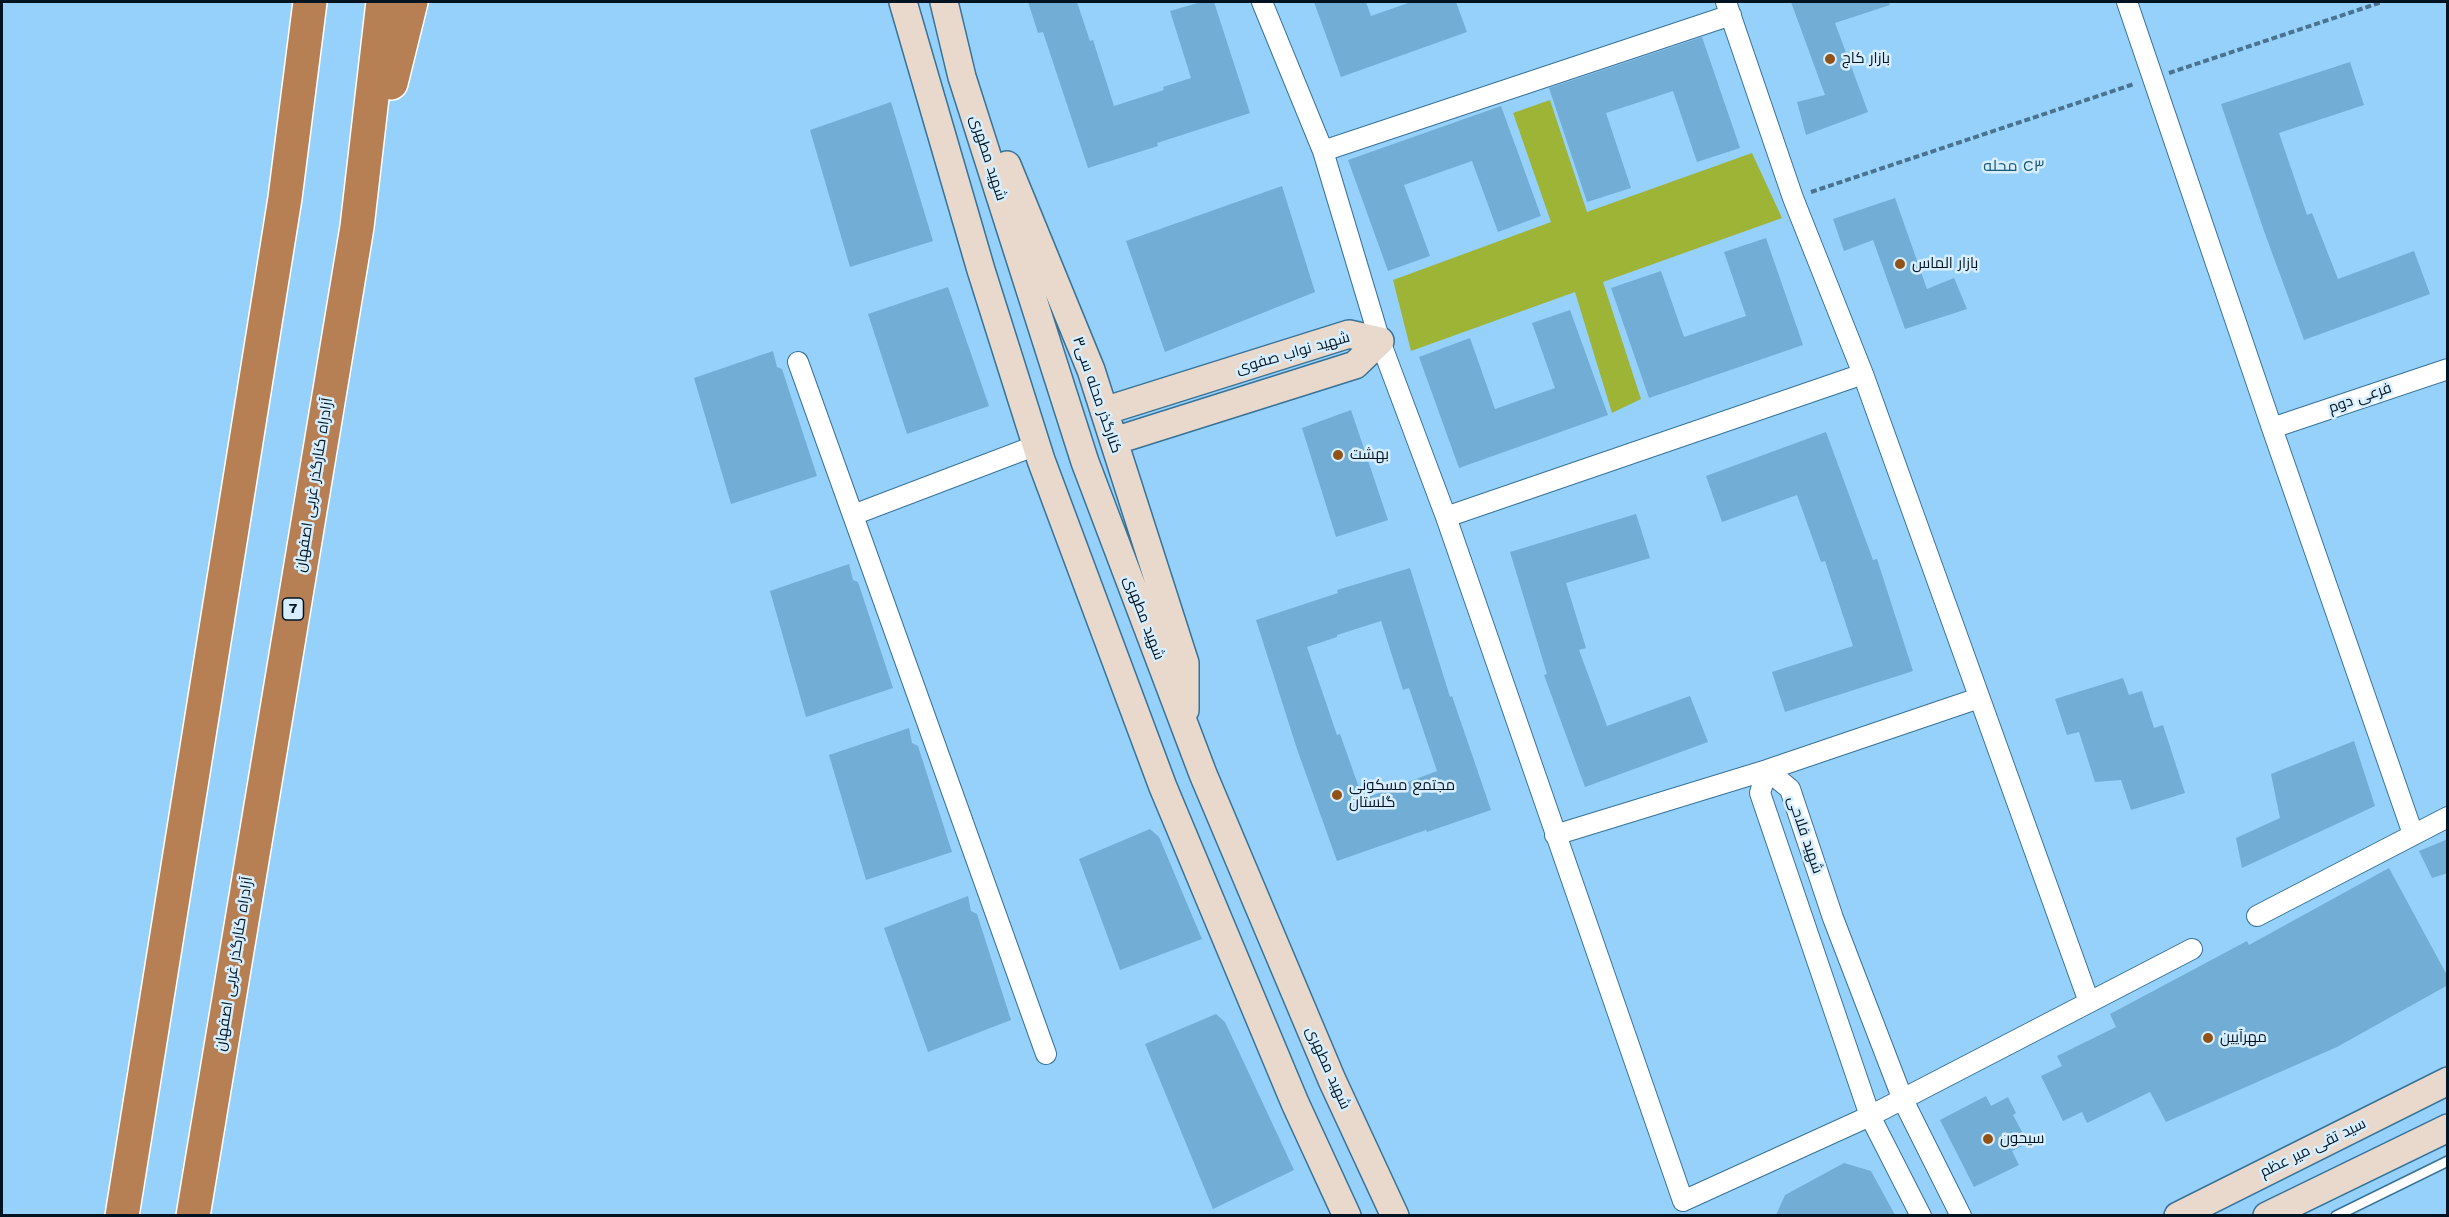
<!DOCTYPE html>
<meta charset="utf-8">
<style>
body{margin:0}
#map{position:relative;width:2449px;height:1217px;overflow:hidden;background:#95d1fa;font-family:"Work Sans",sans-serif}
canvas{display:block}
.frame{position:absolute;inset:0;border:3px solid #001321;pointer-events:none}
</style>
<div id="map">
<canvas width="2449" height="1217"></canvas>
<div class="frame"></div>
</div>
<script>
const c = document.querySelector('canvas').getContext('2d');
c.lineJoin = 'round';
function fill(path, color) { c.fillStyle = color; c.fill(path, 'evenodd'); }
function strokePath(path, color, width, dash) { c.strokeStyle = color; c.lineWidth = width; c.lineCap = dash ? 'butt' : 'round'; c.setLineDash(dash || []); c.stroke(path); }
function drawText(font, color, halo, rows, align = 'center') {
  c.font = font + ' "Work Sans",Cairo,sans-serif'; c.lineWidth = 5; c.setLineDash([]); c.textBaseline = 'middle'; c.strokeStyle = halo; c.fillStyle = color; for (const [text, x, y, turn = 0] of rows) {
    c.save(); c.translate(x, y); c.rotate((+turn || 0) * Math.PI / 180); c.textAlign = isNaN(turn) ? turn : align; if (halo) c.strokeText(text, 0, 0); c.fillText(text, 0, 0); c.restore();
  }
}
const green = new Path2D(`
 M1550,100l37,112 165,-59 30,65 -179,64 38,117 -29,14 -37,-121 -164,59 -18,-71 158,-58 -38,-109z`);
const building = new Path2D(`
 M1028,2h49l13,39 3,-1 21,66 50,-16 -1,-3 28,-9 -21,-67 31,-9h13l36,111 -93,30 1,3 -70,22 -45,-136 -5,1z
 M1314,2h52l5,14 40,-14h45l11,30 -126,45z
 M1791,2h98l1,3 -55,18 33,89 -62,23 -9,-33 28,-7z
 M1702,37l38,111 -43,14 -24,-71 -67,22 25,75 -44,14 -38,-114z
 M2350,62l14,43 -85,28 28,82 5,-2 26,66 76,-28 16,43 -126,46 -40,-109 -43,-127z
 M891,102l42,139 -83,26 -40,-137z
 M1501,106l40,110 -43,16 -26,-71 -68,24 26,71 -42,15 -40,-111z
 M1282,186l33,106 -150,60 -39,-111z
 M1895,198l32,91 27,-11 13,31 -62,20 -32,-89 -29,11 -11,-32z
 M1766,238l37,107 -154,53 -38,-110 50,-17 23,66 62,-21 -22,-64z
 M948,287l41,119 -82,28 -39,-120z
 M1570,310l38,105 -149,53 -40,-111 51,-19 25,71 60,-21 -23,-65z
 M773,351l4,16 5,2 35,107 -86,28 -37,-126z
 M1351,410l37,110 -52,17 -34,-109z
 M1826,432l47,128 4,-1 36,112 -128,41 -13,-40 81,-26 -28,-85 -4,1 -24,-67 -75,27 -16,-46z
 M1636,514l14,44 -84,25 20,65 -7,2 28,76 83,-30 18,46 -123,45 -41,-112 3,-1 -37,-122z
 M849,564l4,16 5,2 35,106 -87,29 -36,-126z
 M1410,568l40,129 2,-1 39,114 -64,22 -1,-2 -89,31 -40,-112 -41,-129 82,-27 -1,-3zM1381,621l22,69 6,-2 28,83 -74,28 -23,-65 -3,1 -30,-88 30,-10v-2z
 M2123,678l6,17 13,-4 12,37 9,-3 22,68 -54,17 -10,-30 -26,2 -16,-50 -12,3 -12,-36z
 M909,728l3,15 6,3 34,106 -86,28 -37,-125z
 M2354,741l21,65 -133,62 -6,-30 44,-20 -9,-44z
 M1150,829l9,8 43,102 -82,31 -41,-111z
 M2448,839v34l-16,5 -13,-27z
 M2389,868l59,109v8l-111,62 -171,75 -16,-30 -63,31 -5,-11 -19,9 -22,-45 21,-10 -5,-10 59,-29 -6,-13 137,-73 2,4z
 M968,896l3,15 6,3 34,106 -83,32 -44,-124z
 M1216,1014l9,8 69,148 -81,39 -68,-165z
 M1986,1096l5,10 17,-9 8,16 -3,2 15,28 -16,8 7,14 -45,22 -34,-67z
 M1844,1163l27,8 24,44h-119l9,-20z`);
const path = new Path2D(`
 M2169,73l213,-71
 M1811,192l323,-108`);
const lane = new Path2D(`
 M2336,1216l112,-55`);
const street = new Path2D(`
 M1262,2l61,149 57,190 66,176 237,684 187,-85 322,-167
 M1726,2l67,196 70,176 226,628
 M2127,2l145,426 141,406
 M1323,151l408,-136
 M798,362l248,692
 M2272,428l176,-59
 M853,515l184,-70
 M1446,517l417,-143
 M1555,835l212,-65 212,-72
 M2257,916l191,-99
 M1921,1216l-51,-100 -110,-323 7,-23 23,19 43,129 70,182 58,116`);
const secondary = new Path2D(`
 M903,2l78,268 60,190 122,327 132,316 52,113
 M944,2l18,75 123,385 118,312 129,306 63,136
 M1007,165l84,205 94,293v47
 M1104,411l245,-77 31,7
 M1114,441l241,-76 25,-24
 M2178,1216l270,-135
 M2267,1216l181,-88`);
const highway = new Path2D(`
 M391,83l20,-81
 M122,1216l163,-1018 25,-196
 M193,1216l164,-989 26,-225`);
const markers = [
 [1830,59,6,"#905216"],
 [1900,264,6,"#905216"],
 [1338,455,6,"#905216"],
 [1337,795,6,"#905216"],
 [2208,1038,6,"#905216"],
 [1988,1139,6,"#905216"]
];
const shields = [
 [293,609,21]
];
const shieldNames = [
 ["7",293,609]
];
const poiNames = [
 ["بازار کاج",1842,59],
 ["بازار الماس",1912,264],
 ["بهشت",1350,455],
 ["مجتمع مسکونی",1349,786],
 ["گلستان",1349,803],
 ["مهرآیین",2220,1038],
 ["سیحون",2000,1139]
];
const streetNames = [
 ["شهید مطهری",988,158,72],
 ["شهید نواب صفوی",1293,353,-16],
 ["کنارگذر محله سی۳",1097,395,71],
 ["فرعی دوم",2360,398,-19],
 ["آزادراه کنارگذر غربی اصفهان",314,485,-81],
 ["شهید مطهری",1144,618,69],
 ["شهید فلاحی",1805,835,71],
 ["آزادراه کنارگذر غربی اصفهان",234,964,-81],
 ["شهید مطهری",1328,1068,66],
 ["سید تقی میر عظم",2313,1148,-26]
];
const neighbourhoodNames = [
 ["محله C۳",2014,166]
];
fill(green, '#9eb437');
fill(building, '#72add5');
strokePath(lane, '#387297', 12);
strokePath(street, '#387297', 22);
strokePath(secondary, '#387297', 30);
strokePath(highway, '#fff', 36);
strokePath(path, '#4b738f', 4, [6, 3]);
strokePath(lane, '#fff', 9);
strokePath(street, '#fff', 20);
strokePath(secondary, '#e9d9cc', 27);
strokePath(highway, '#b78054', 33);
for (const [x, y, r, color] of markers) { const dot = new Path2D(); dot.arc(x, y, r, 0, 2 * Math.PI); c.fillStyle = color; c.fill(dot); strokePath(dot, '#d6eefe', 2); }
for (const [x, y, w] of shields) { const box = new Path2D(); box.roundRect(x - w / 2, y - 11, w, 22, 4.5); c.fillStyle = '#d6eefe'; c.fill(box); strokePath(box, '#001321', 1.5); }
drawText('bold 14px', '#001321', null, shieldNames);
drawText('15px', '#001321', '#d6eefe', poiNames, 'left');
drawText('15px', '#001321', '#d6eefe', streetNames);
drawText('16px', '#1a587b', '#d6eefe', neighbourhoodNames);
</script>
